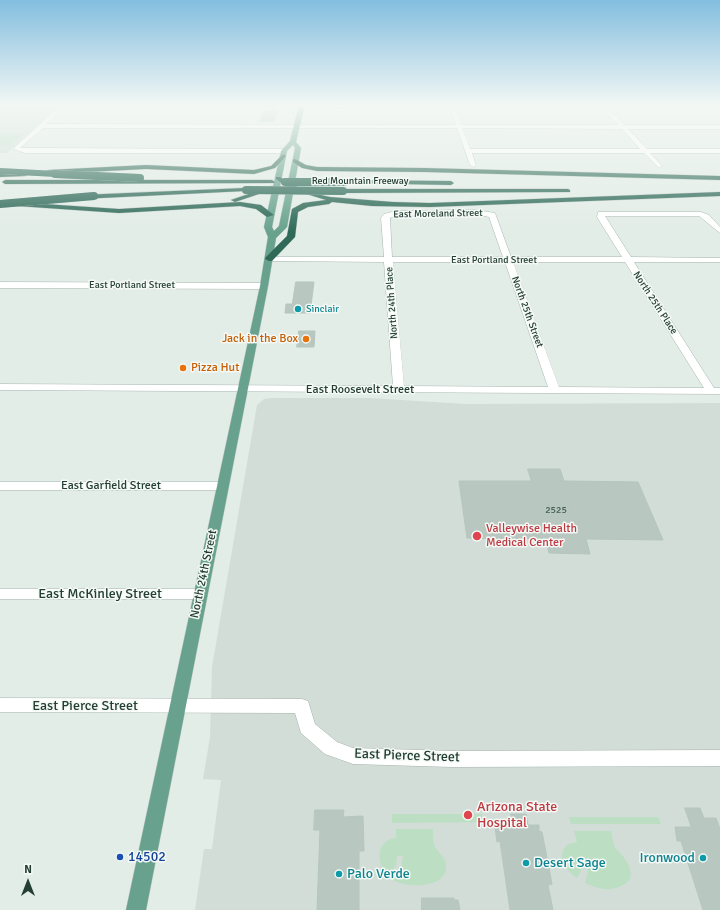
<!DOCTYPE html>
<style>
body{margin:0}
#map{position:relative;width:720px;height:910px;overflow:hidden;background:#e3ede7;font-family:Signika,sans-serif}
canvas{display:block}
.north{position:absolute;left:8px;top:862px;width:40px;height:40px;-webkit-text-stroke:3px #f4f9f6;paint-order:stroke;rotate:0deg;font-size:11px;font-weight:700;line-height:16px;text-align:center;color:#233e34}
.north::after{content:'';display:block;margin:auto;width:14px;height:18px;background:#233e34;clip-path:polygon(50% 0,100% 100%,50% 72%,0 100%)}
</style>
<div id="map">
<canvas width="720" height="910"></canvas>
<div class="north">N</div>
</div>
<script>
const c = document.querySelector('canvas').getContext('2d');
c.lineJoin = 'round';
function fill(path, color) { c.fillStyle = color; c.fill(path, 'evenodd'); }
function strokePath(path, color, width, dash) { c.strokeStyle = color; c.lineWidth = width; c.lineCap = dash ? 'butt' : 'round'; c.setLineDash(dash || []); c.stroke(path); }
function drawText(font, color, halo, rows, align = 'center') {
  c.font = font + ' Signika,sans-serif'; c.lineWidth = 3; c.setLineDash([]); c.textBaseline = 'middle'; c.strokeStyle = halo; c.fillStyle = color; for (const [text, x, y, turn = 0] of rows) {
    c.save(); c.translate(x, y); c.rotate((+turn || 0) * Math.PI / 180); c.textAlign = isNaN(turn) ? turn : align; if (halo) c.strokeText(text, 0, 0); c.fillText(text, 0, 0); c.restore();
  }
}
const built = new Path2D(`
 M0,106h53l4,2 -50,45h-7z
 M272,398h97l97,6 254,-1v507h-525l9,-61h8l9,-69 -18,-1 7,-42 2,-70 45,-262 7,-6z`);
const green = new Path2D(`
 M0,134h23l-13,11h-10z
 M392,814h90l1,8 -91,1z
 M569,817h89l3,7h-90z
 M396,829h37c0,5 0,12 1,16 3,8 13,12 12,22 0,22 -40,21 -53,13l8,-12 2,-12h-6l-1,9 -8,11c-12,-13 -13,-35 8,-38z
 M574,831h37c1,4 2,14 5,18 10,9 25,29 5,37 -13,6 -24,2 -36,-3l3,-10 -2,-15h-6l1,12 -4,8c-11,-8 -22,-22 -9,-34l9,-2z`);
const building = new Path2D(`
 M264,111h13l-3,10h-14z
 M296,282h18l-4,31h-25l1,-9h6z
 M299,331h16l-1,16h-17z
 M528,469h32l4,12 74,1 25,58 -77,-1 4,15 -41,-1 -3,-14 -79,-1 -8,-57h72z
 M685,808h15l4,10h12l4,11v81h-17l-22,-69h-4l-2,-14h16z
 M315,810h29l-1,7 20,-1 1,35h-5v59h-42l3,-80h-6z
 M511,814h15l2,11h11v6l3,1 10,52 -4,1 5,25h-43l-10,-69 -3,1 -3,-22h18z
 M422,898h32v2h4l2,10h-38z`);
const minor = new Path2D(`
 M0,105l352,1 -3,2 -284,-1 -19,17 410,1 -7,-20h271v3h-112l17,17h95v4h-92l19,20h73v4h-70l12,13 -3,2 -15,-15h-172l4,12 -3,2 -3,-2 -13,-37h-414l-23,20 264,1 3,2 -3,2h-259l-12,-4 46,-42h-59zM455,108h147l16,17h-157zM462,128l160,1 18,20h-170z
 M475,210l20,3 16,44h111l-25,-40 1,-5h103l8,3 11,12v6l-21,-17h-94l26,41 89,1v4h-86l80,126h6v6l-720,-4v-6l393,2 -9,-124 -115,-1 -4,-2 4,-2h115l-3,-39 3,-4 12,-3zM475,214l14,3 14,40h-111l-2,-39 7,-3zM393,262h112l43,125 -144,-1zM513,262h112l79,126 -145,-1z
 M0,282l264,1 4,3 -4,3 -264,-1z
 M0,482h222l6,4 -6,4h-222z
 M0,589h200l5,1 2,4 -2,4 -5,1h-200z
 M0,698l302,1 6,2 7,23 22,18 16,6 99,3 268,-1v16l-268,1 -99,-3 -28,-10 -24,-21 -6,-20 -295,-1z`);
const major = new Path2D(`
 M299,105h6l-9,37 5,6 -14,79 -11,11 -8,48 -122,624h-20l134,-624 8,-49 -4,-10 17,-76 9,-10zM293,145l2,3 -16,78 -5,5 -2,-4 15,-76z`);
const highway = new Path2D(`
 M283,154l3,2 -11,12 -21,6 -108,-5 -98,5 -3,-2 3,-2 98,-5 108,5 17,-4z
 M295,159l11,6 11,2 108,1 295,8v4l-295,-8 -108,-1 -15,-3 -9,-6v-2z
 M0,173l26,-1 3,2 -3,2 -26,1z
 M276,177h4l15,9 17,7 18,4 63,5 37,1 290,-11v4l-290,11 -58,-1 -40,-4 -3,2 -21,3 -10,5 -3,25 -23,24h-3l-4,-2 1,-2 21,-21 5,-27 11,-6 23,-3 -36,-11 -14,-10z
 M272,180l3,2 -1,1 -269,1 -3,-2 3,-2z
 M344,180l107,1 3,2 -3,2 -109,-2 -1,-1z
 M272,186l3,2 -1,1 -39,13 -4,-2z
 M244,188l2,1v2l-165,8 -3,-2 3,-2z
 M568,189l2,1v2l-227,1 -3,-2 3,-2z
 M14,202l105,7 121,-7 21,3 13,10 -7,2 -11,-8 -16,-3 -121,7 -102,-7h-3z`);
const highwayBridgeFar1 = new Path2D(`
 M0,171l75,4`);
const highwayBridge = new Path2D(`
 M55,174l85,4
 M285,182h59
 M246,190l97,1
 M0,204l94,-8`);
const markers = [
 [298,309,4,"#0f9aa8"],
 [306,339,4,"#e8710a"],
 [183,368,4,"#e8710a"],
 [477,536,5,"#e0444e"],
 [468,815,5,"#e0444e"],
 [120,857,4,"#1a4fb4"],
 [703,858,4,"#0f9aa8"],
 [526,863,4,"#0f9aa8"],
 [339,874,4,"#0f9aa8"]
];
const farStreetnames = [
 ["Red Mountain Freeway",360,181],
 ["East Moreland Street",438,214,-1],
 ["East Portland Street",494,260],
 ["East Portland Street",132,285],
 ["North 24th Place",392,303,-94],
 ["North 25th Place",655,303,57],
 ["North 25th Street",527,312,70]
];
const farCulturenames = [
 ["Sinclair",306,309]
];
const numberNames = [
 ["2525",556,510]
];
const foodNames = [
 ["Jack in the Box",298,339],
 ["Pizza Hut",191,368,"left"]
];
const streetNames = [
 ["East Roosevelt Street",360,390],
 ["East Garfield Street",111,486],
 ["North 24th Street",204,574,-78]
];
const healthNames = [
 ["Valleywise Health",486,529],
 ["Medical Center",486,543]
];
const nearStreetnames = [
 ["East McKinley Street",100,594],
 ["East Pierce Street",85,706],
 ["East Pierce Street",407,756,2]
];
const nearHealthnames = [
 ["Arizona State",477,807],
 ["Hospital",477,823]
];
const nearTransitnames = [
 ["14502",128,857]
];
const nearCulturenames = [
 ["Ironwood",695,858,"right"],
 ["Desert Sage",534,863],
 ["Palo Verde",347,874]
];
fill(built, '#d1ddd6');
fill(green, '#bcdec2');
fill(building, '#b8c8c0');
strokePath(building, '#b5c6be', 1);
strokePath(minor, '#a6b5ae', 1);
strokePath(major, '#c1c9c6', 1);
strokePath(highway, '#c1c9c6', 1);
fill(minor, '#fff');
fill(major, '#68a28e');
fill(highway, '#2f6a58');
strokePath(highwayBridgeFar1, '#c1c9c6', 6, []);
strokePath(highwayBridge, '#c1c9c6', 8, []);
strokePath(highwayBridgeFar1, '#2f6a58', 6);
strokePath(highwayBridge, '#2f6a58', 8);
const sky = c.createLinearGradient(0, 0, 0, 232);
sky.addColorStop(0, '#83bedf');
sky.addColorStop(0.45, '#f2f7f4');
sky.addColorStop(1, '#f2f7f400');
c.fillStyle = sky;
c.fillRect(0, 0, 720, 232);
for (const [x, y, r, color] of markers) { const dot = new Path2D(); dot.arc(x, y, r, 0, 2 * Math.PI); c.fillStyle = color; c.fill(dot); strokePath(dot, '#f4f9f6', 1.5); }
drawText('10px', '#233e34', '#f4f9f6', farStreetnames);
drawText('10px', '#0d838f', '#f4f9f6', farCulturenames, 'left');
drawText('10px', '#486057', null, numberNames);
drawText('12px', '#c56008', '#f4f9f6', foodNames, 'right');
drawText('12px', '#233e34', '#f4f9f6', streetNames);
drawText('12px', '#be3a42', '#f4f9f6', healthNames, 'left');
drawText('14px', '#233e34', '#f4f9f6', nearStreetnames);
drawText('14px', '#be3a42', '#f4f9f6', nearHealthnames, 'left');
drawText('14px', '#164399', '#f4f9f6', nearTransitnames, 'left');
drawText('14px', '#0d838f', '#f4f9f6', nearCulturenames, 'left');
</script>
